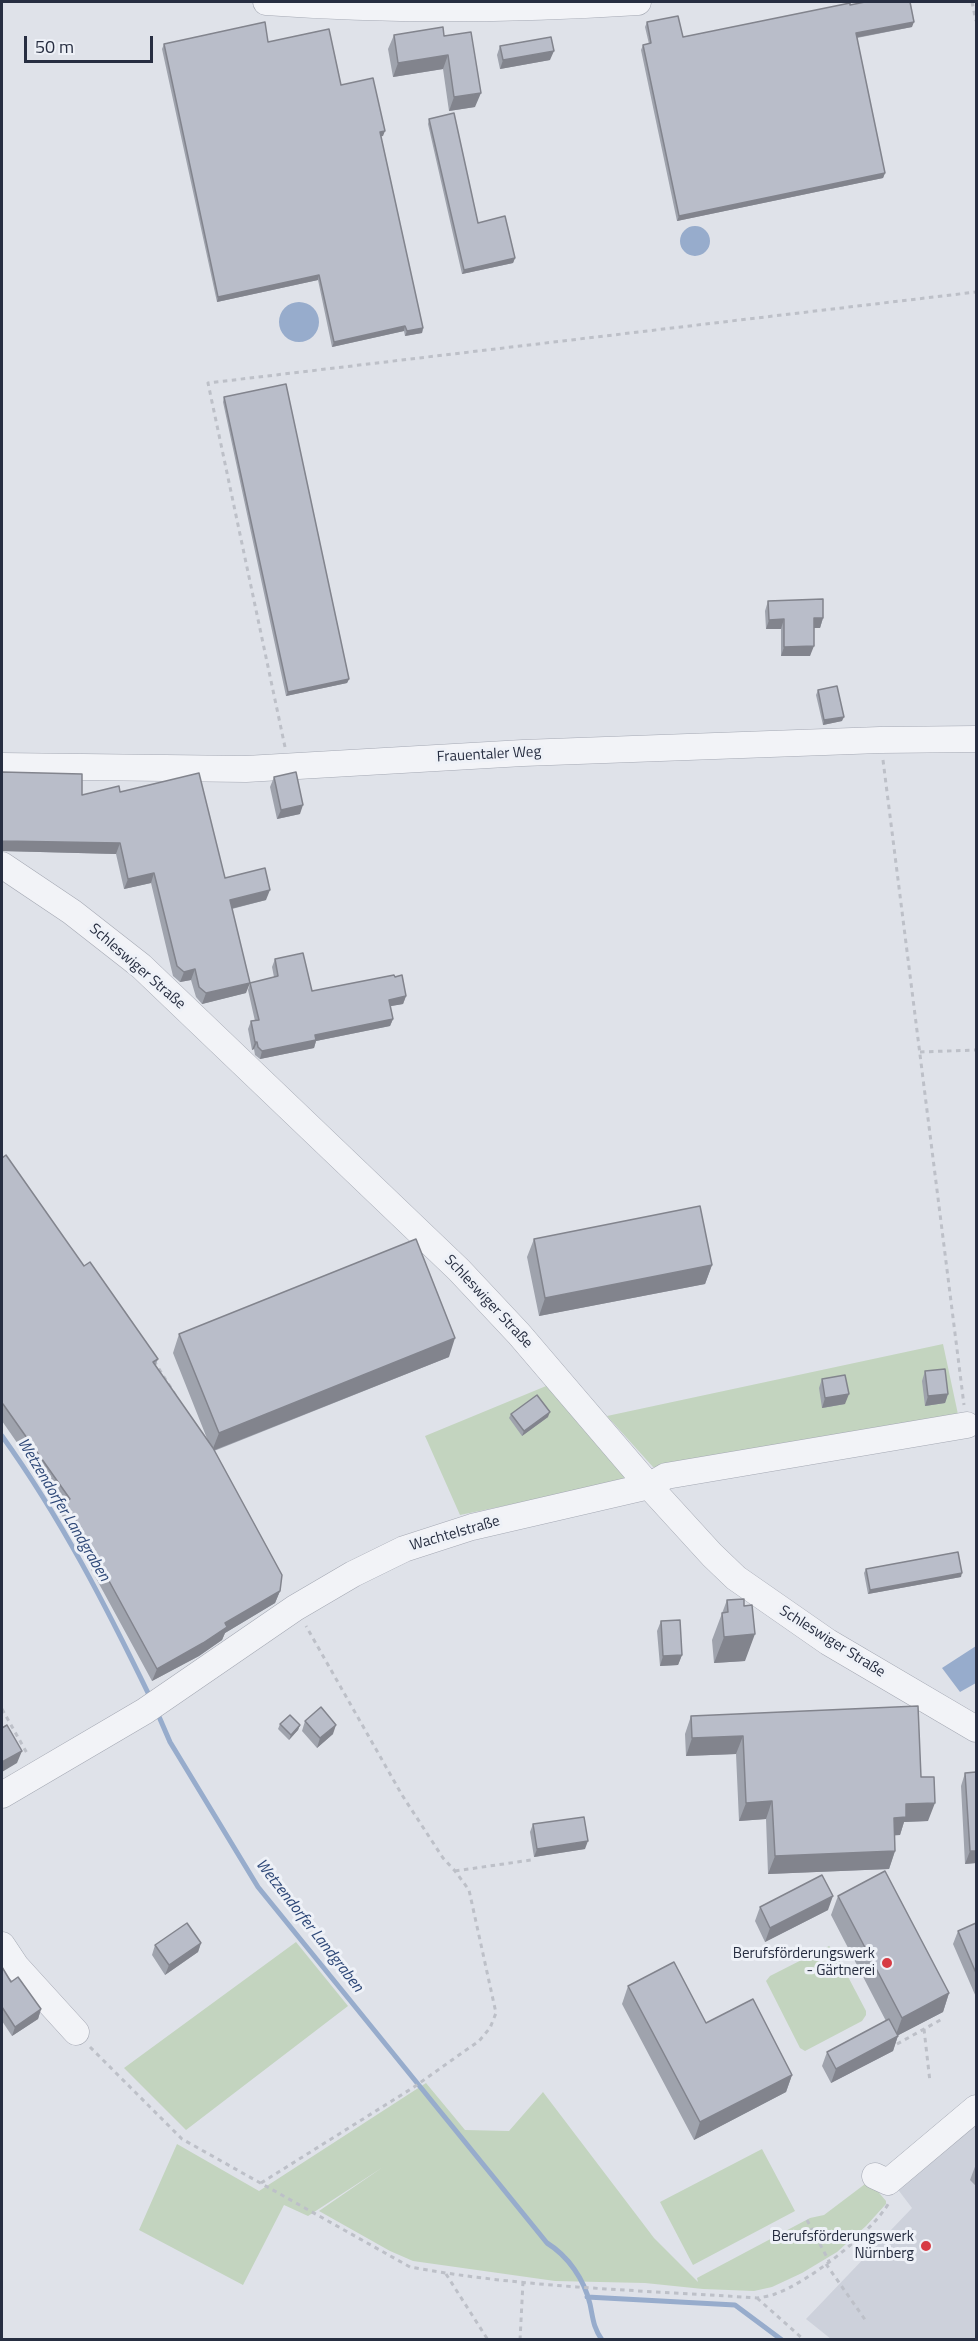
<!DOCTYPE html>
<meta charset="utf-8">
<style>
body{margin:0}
#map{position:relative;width:978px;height:2341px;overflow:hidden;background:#dfe2e9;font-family:"Titillium Web",sans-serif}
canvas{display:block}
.frame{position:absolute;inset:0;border:3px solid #272e41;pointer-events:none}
.scale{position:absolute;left:24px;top:36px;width:129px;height:27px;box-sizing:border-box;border:3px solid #272e41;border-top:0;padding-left:8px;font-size:18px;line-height:21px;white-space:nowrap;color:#272e41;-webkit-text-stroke:4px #eef1f7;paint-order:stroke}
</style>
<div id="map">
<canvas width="978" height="2341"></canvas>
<div class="frame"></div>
<div class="scale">50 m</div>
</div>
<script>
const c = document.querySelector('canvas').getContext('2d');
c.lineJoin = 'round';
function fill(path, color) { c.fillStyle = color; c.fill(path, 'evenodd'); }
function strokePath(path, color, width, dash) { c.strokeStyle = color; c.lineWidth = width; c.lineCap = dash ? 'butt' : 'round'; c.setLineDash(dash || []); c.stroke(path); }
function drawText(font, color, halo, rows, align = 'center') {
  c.font = font + ' "Titillium Web",sans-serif'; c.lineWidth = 6; c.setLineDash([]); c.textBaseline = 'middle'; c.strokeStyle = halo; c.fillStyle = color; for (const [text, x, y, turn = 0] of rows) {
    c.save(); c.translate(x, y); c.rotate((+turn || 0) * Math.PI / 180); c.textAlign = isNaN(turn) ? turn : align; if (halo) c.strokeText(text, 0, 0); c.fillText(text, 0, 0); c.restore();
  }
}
const built = new Path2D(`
 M976,2119v220h-145l-25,-20 106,-111 -16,-21z`);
const green = new Path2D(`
 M943,1344l16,75 -273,49 -33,-1 -46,-51z
 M551,1384l83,95 -174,36 -35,-79z
 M296,1942l52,64 -162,124 -62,-62z
 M829,1946l5,4 32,61v4l-4,6 -57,30 -5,-3 -34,-67 4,-5z
 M426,2083l39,47 44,1 34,-39 111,146 44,44 -1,-4 113,-60 14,-3 45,-34 17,20v3l-20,22 -29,26 -35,21 -30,14 -18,4 -51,-2 -58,-6 -90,-2 -142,-20 -23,-10 -71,-40 64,-44 -75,49 -24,-11 -41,80 -104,-55 38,-86 82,47z
 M762,2149l33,62 -102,54 -33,-63z`);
const water = new Path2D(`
 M680 241a15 15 0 1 1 30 0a15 15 0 1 1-30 0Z
 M279 322a20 20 0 1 1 40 0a20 20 0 1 1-40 0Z
 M976,1646v37l-16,9 -18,-24z`);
const stream = new Path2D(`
 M2,1436c59,82 105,172 149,263
 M157,1712l13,30 88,145 289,356c21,13 37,36 43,61 3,14 3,23 12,36
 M587,2297l148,8 47,35`);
const path = new Path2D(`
 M972,2l4,19
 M285,747l-77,-364 768,-91
 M883,760l81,645
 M920,1052l56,-2
 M154,1361l22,35
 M2,1709l26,46
 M455,1871l76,-11
 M924,2029l6,53
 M897,2044l47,-26
 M90,2047l92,92 228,128c114,21 232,23 347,31 6,-1 13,-2 18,-4 34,-12 98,-62 115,-93
 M261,2183l153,-96 45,-32 20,-14 11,-13 6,-15 -27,-123 -14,-19 -12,-13 -41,-63 -96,-169
 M807,2220l22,41
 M826,2264l40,57
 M446,2274l42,66
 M757,2298l47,42
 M520,2340l3,-58`);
const minor = new Path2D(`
 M266,2c124,9 248,8 372,0
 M2,766l244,3 277,-16 357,-13 96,-1
 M2,865l70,47 69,54 318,304 60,64 130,152 63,69 24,23 92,64 148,87
 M2,1795l143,-84 150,-103 58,-34 51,-25 68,-22 177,-41 17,-10 301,-51
 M2,1945l14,21 60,66
 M875,2176l13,6 88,-74`);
const wall = new Path2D(`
 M850,5l62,22 -55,11 28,135 -2,5 -206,43 -36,-171 2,-5 6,-1 -4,-17 2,-5 36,15z
 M394,35l50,1 31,71 -26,4 -6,-42 -50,8 -5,-28z
 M268,42l73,43 42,51h-2l42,192 -1,5 -17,3 -1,-5 -72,16 -14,-67 -101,22 -55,-253 2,-5z
 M500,46l50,14 -50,9 -3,-14z
 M429,119l49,104 37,35 -2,5 -51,11 -34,-150z
 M224,397l125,282 -2,4 -61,13 -63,-294z
 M768,601l55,17 -3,10h-6l-4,28h-29v-27h-15l-1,-18z
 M818,690l24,31 -19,4 -7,-30z
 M2,772l80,23 38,-3 105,86 41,22 -34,9 14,84 -44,11 -6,-7 -5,-17 -11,2 -7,-6 -22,-93 -27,6 -8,-35 -114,-3z
 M274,777l26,37 -23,5 -7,-32z
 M275,959l37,32 83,-14 11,19 -3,8 -13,2 3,13 -3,7 -74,15 -2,7 -54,11 -5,-4 -1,-6 -2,1 -4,-21 3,-8h4l-7,-31 2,-7 24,-6 -2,-10z
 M2,1158l82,108 74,93 -3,7 53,75 -35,-88 6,-19 270,23 -235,94 66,140 -5,12 -50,30 -3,7 -23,16 -47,25 -91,-167 2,-5 -61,-88z
 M534,1239l178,26 -7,19 -166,32 -12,-59z
 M925,1371l23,23 -3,9 -20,3 -3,-25z
 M822,1379l23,25 -23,4 -3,-20z
 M511,1414l37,3 -26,19 -13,-18z
 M866,1569l95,8 -93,17 -4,-21z
 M727,1600l18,61 -31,2 -2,-23z
 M661,1621l21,34 -4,10 -18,1 -3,-35z
 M691,1716l230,61 7,44 -24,1 -4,13h-5v16l-6,18 -121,5 -2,-55 -27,2 -3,-67 -50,2 -1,-22z
 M305,1721l28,13 -16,14 -15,-17z
 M280,1724l20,1 -2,5 -9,10 -11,-11z
 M976,1772v91l-11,1 -4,-78 4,-13z
 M533,1824l52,25 -51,8 -4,-25z
 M838,1896l111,97 -6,19 -45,23 -5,16 -62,32 -9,-17 5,-14 59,-31 -55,-106z
 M760,1907l68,3 -63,32 -10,-21z
 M976,1923v74l-23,-53 5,-13z
 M201,1943l-3,9 -33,23 -13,-20 3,-10z
 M2,1967l9,15 30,27 -3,10 -26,17 -10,-15z
 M628,1986l78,37 86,52 -6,17 -92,48 -72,-136z
 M976,2164v22l-6,-6z`);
const shadedWall = new Path2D(`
 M914,22l-2,5 -58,11 2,-5z
 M554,51l-4,9 -50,9 3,-9z
 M448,55l-5,14 -50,8 5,-14z
 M481,93l-6,14 -26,4 5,-14z
 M385,131l-2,5 -5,1 2,-5z
 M885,173l-2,5 -206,43 2,-5z
 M515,258l-2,5 -51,11 2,-4z
 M319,275l-1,5 -101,22 1,-5z
 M405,326l-1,5 -72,16 2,-5z
 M423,328l-1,5 -17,3 2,-5z
 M814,618h9l-3,10h-10z
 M784,619l-3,10h-15l3,-9z
 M814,646l-4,10h-29l3,-9z
 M349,679l-2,4 -61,13 2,-4z
 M844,717l-2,4 -19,4 1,-5z
 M303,805l-3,9 -23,5 4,-9z
 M2,841l118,2 -4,11 -114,-3z
 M154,873l-3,10 -27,6 4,-10z
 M270,890l-4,10 -40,10 4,-10z
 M195,969l-4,11 -11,2 4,-10z
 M250,983l-4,10 -44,11 4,-11z
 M406,996l-3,8 -17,3 3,-7z
 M393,1019l-3,7 -74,15 -2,7 -54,11 2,-8 53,-16z
 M255,1042h2l-3,7 -2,1z
 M712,1265l-7,19 -166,32 6,-18z
 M455,1338l-6,19 -237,94 7,-18z
 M849,1394l-4,10 -23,4 3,-10z
 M948,1394l-3,9 -20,3 3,-10z
 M550,1412l-2,5 -26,19 2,-5z
 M962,1573l-1,4 -93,17 2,-4z
 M280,1591l-5,12 -50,30 -3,7 -23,16 -47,25 5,-12 68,-46z
 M755,1634l-10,27 -31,2 10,-26z
 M682,1655l-4,10 -18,1 3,-10z
 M300,1725l-2,5 -9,10 2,-5z
 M336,1725l-3,9 -16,14 3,-10z
 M743,1736l-7,18 -50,2 6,-18z
 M22,1751l-5,12 -15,9v-10z
 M772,1801l-6,18 -27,2 7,-18z
 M935,1803l-7,18 -24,1 -4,13 -13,1 7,-18 12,-14z
 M588,1841l-3,8 -51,8 3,-8z
 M895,1851l-6,18 -121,5 7,-18z
 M970,1851h6v12l-11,1z
 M833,1896l-5,14 -63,32 5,-14z
 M201,1943l-3,9 -33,23 4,-10z
 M949,1993l-6,19 -48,25 7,-19z
 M41,2009l-3,10 -26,17 3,-9z
 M898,2036l-5,15 -62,32 5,-14z
 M792,2075l-6,17 -92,48 6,-18z`);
const building = new Path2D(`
 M865,2h45l4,20 -58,11 29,140 -206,43 -36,-171 8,-2 -4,-21 31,-6 5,21 167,-34v2z
 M265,22l3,20 61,-13 12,56 32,-7 12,53 -5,1 43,196 -16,3 -2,-5 -71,16 -15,-67 -101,22 -54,-253z
 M443,27l1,9 27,-4 10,61 -27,4 -6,-42 -50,8 -4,-28z
 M551,37l3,14 -51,9 -3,-14z
 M454,113l24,110 27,-7 10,42 -51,12 -35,-151z
 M286,384l63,295 -61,13 -64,-295z
 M823,599v19h-9v28l-30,1v-28l-15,1 -1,-19z
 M837,686l7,31 -20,3 -6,-30z
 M2,772l80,2v21l37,-9 1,6 79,-19 26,105 40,-10 5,22 -40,10 20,83 -44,10 -7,-6 -4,-18 -11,3 -7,-6 -23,-93 -26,6 -8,-36 -118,-2z
 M296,772l7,33 -22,5 -7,-33z
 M303,953l9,38 82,-16 1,2 7,-2 4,21 -17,4 4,19 -78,16 1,5 -54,11 -4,-4 -1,-5h-2l-4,-21 8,-1 -9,-37 28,-7 -3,-17z
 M6,1155l78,111 6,-4 68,97 -5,3 60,86 69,127 -2,16 -55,32 2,4 -24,16 -46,26 -91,-167 4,-3 -67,-95 -1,1v-247z
 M700,1206l12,59 -167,33 -11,-59z
 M416,1239l39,99 -236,95 -40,-99z
 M945,1369l3,25 -20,2 -3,-25z
 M845,1375l4,19 -24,4 -3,-19z
 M537,1395l13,17 -26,19 -13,-17z
 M958,1552l4,21 -92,17 -4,-21z
 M744,1599v7l8,-1 3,29 -31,3 -2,-24 6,-1 -1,-12z
 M680,1620l2,35 -19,1 -2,-35z
 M918,1706l3,71h13l1,26 -29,1v13l-12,1 1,33 -120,5 -3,-55 -26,2 -3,-67 -51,2 -1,-22z
 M321,1707l15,18 -16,13 -15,-17z
 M290,1715l10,10 -9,10 -11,-11z
 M7,1725l15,26 -20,11v-34z
 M976,1772v79h-6l-5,-78z
 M584,1817l4,24 -51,8 -4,-25z
 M885,1871l64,122 -47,25 -64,-122z
 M822,1875l11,21 -63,32 -10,-21z
 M187,1923l14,20 -32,22 -14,-20z
 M976,1923v50l-18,-42z
 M674,1962l32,61 47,-24 39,76 -92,47 -72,-136z
 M2,1967l9,15 7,-5 23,32 -26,18 -13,-20z
 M889,2019l9,17 -62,33 -9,-17z`);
const markers = [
 [887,1963,6,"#d73b44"],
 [926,2246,6,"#d73b44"]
];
const streetNames = [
 ["Frauentaler Weg",489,755,-3],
 ["Schleswiger Straße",137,967,41],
 ["Schleswiger Straße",488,1302,47],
 ["Wachtelstraße",455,1534,-16],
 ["Schleswiger Straße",832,1642,32]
];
const poiNames = [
 ["Berufsförderungswerk",875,1954],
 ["- Gärtnerei",875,1971],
 ["Berufsförderungswerk",914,2237],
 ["Nürnberg",914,2254]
];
const waterNames = [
 ["Wetzendorfer Landgraben",63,1510,59],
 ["Wetzendorfer Landgraben",309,1926,52]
];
fill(built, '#cdd1db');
fill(green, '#c3d4bf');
fill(water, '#97accc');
strokePath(stream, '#97accc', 5);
strokePath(minor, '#a4a8b3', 27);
strokePath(path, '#bdc0c8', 3, [4.5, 4.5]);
strokePath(minor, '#f2f3f7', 26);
fill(wall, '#9fa3ad');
fill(shadedWall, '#82848d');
fill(building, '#b9bdc9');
strokePath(building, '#82848d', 1.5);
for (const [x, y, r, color] of markers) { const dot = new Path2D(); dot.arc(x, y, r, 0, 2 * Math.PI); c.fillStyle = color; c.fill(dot); strokePath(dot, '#eef1f7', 2); }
drawText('15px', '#272e41', '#eef1f7', streetNames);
drawText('15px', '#272e41', '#eef1f7', poiNames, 'right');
drawText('italic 16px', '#2e4878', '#eef1f7', waterNames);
</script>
